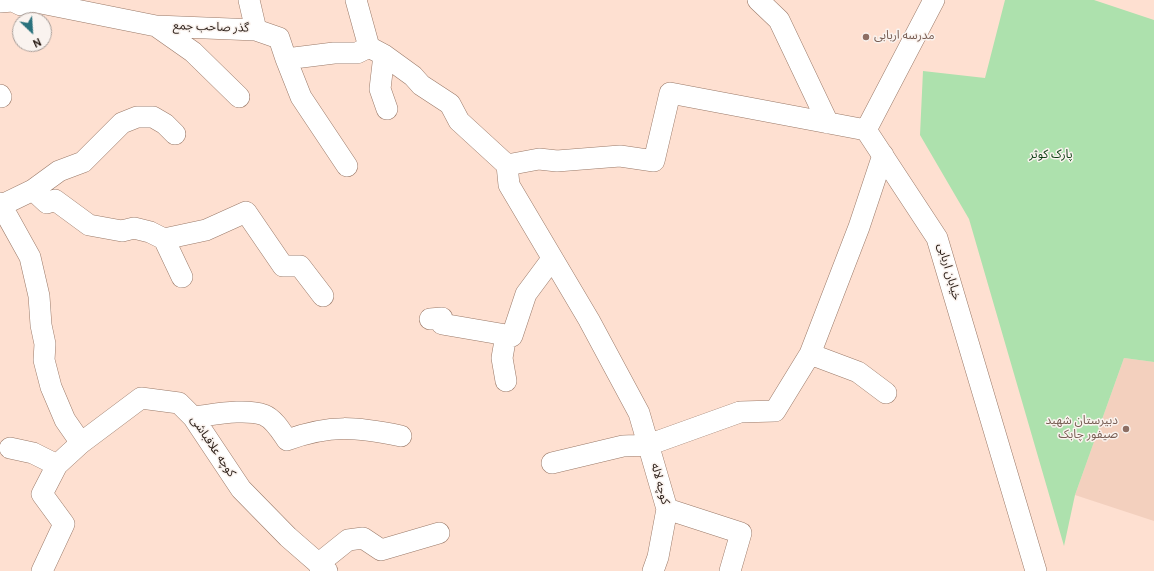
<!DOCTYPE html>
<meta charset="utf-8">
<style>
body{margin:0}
#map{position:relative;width:1154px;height:571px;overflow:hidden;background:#fee0d1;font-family:Overpass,sans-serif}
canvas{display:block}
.north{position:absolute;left:12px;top:12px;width:40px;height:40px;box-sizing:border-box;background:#faf3ef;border:1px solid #a79d98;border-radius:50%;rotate:155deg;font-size:11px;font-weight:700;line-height:16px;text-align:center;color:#2a1d16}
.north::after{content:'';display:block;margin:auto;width:14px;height:18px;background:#29717c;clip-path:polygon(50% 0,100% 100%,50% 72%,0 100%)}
</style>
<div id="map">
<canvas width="1154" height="571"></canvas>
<div class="north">N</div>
</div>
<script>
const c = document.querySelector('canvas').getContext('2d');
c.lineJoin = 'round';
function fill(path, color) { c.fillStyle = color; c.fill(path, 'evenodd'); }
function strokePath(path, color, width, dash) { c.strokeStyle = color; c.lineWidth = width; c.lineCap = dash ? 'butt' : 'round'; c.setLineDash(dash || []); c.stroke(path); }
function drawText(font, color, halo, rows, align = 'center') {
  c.font = font + ' Overpass,"Noto Sans Arabic",sans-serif'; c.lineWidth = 3; c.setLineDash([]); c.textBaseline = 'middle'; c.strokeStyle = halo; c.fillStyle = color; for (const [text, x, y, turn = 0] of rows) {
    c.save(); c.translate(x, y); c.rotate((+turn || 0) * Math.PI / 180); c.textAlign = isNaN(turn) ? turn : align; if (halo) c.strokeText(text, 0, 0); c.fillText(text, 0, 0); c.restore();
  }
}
const built = new Path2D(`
 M1124,358l30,4v159l-79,-26z`);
const green = new Path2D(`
 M1005,0h89l60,20v342l-30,-4 -49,137 -11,51 -95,-327 -49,-84 3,-64 62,7z`);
const minor = new Path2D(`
 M249,0l7,30
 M356,0l13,47
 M758,0l21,20 49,103
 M934,0l-68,130 71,108 99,333
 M0,2l13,-1 8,4 10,-4 125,25 100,4 23,8 7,21 48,-6h23l12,-6 15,8 29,21 8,9 29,19 9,17 48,44
 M156,26l37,26 46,45
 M384,55l-4,34 7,20
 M286,59l15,38 46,69
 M0,95l1,2
 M507,165l2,20 80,135 50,93 28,96 -9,48 -5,14
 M507,165l32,-6 18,2 63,-5 34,5 16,-68 196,37
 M33,190l14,13 8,-3 34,25 33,6 12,-3 16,4 14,7 18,38
 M0,203l30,54 9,39 2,29 4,19 -1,16 7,27 14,33 16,23
 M2,205l31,-15 26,-19 24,-9 39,-39 15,-6h16l12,7 10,10
 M164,239l42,-9 40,-18 37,54h17l23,30
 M430,319l12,-1v6l70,12 14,-42 26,-35
 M506,335l-4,23 4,23
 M810,354l48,18 28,21
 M193,417c19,-2 52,-9 71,-2 10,4 17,16 23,25 44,-16 69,-13 114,-4
 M10,448l23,5 24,12
 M552,463l71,-17 25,-1 92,-33 35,-1 35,-57 49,-127 24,-72
 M667,509l74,24 -11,38
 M318,564l30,-24 15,-2 18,12 58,-17
 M42,571l22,-47 -22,-30 15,-29 24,-22 60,-45 38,5 14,14 48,72 47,48 39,34`);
const markers = [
 [866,37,4,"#8d6e63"],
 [1126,429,4,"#8d6e63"]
];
const streetNames = [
 ["گذر صاحب جمع",211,28,2],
 ["خیابان اربابی",948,272,74],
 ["کوچه علافباشی",212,447,56],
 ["کوچه لاله",659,484,75]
];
const educationNames = [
 ["مدرسه اربابی",874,37],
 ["دبیرستان شهید",1118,422,"right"],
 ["صیفور چابک",1118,436,"right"]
];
const parkNames = [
 ["پارک کوثر",1051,156]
];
fill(built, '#f3d0be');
fill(green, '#ade1ad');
strokePath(minor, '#9a7968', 22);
strokePath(minor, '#fff', 21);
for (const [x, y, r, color] of markers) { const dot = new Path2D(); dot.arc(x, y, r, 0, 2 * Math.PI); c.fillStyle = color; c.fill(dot); strokePath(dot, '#faf3ef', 1.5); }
drawText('12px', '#2a1d16', '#faf3ef', streetNames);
drawText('12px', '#785e54', '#faf3ef', educationNames, 'left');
drawText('12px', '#0a3c10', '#faf3ef', parkNames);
</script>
